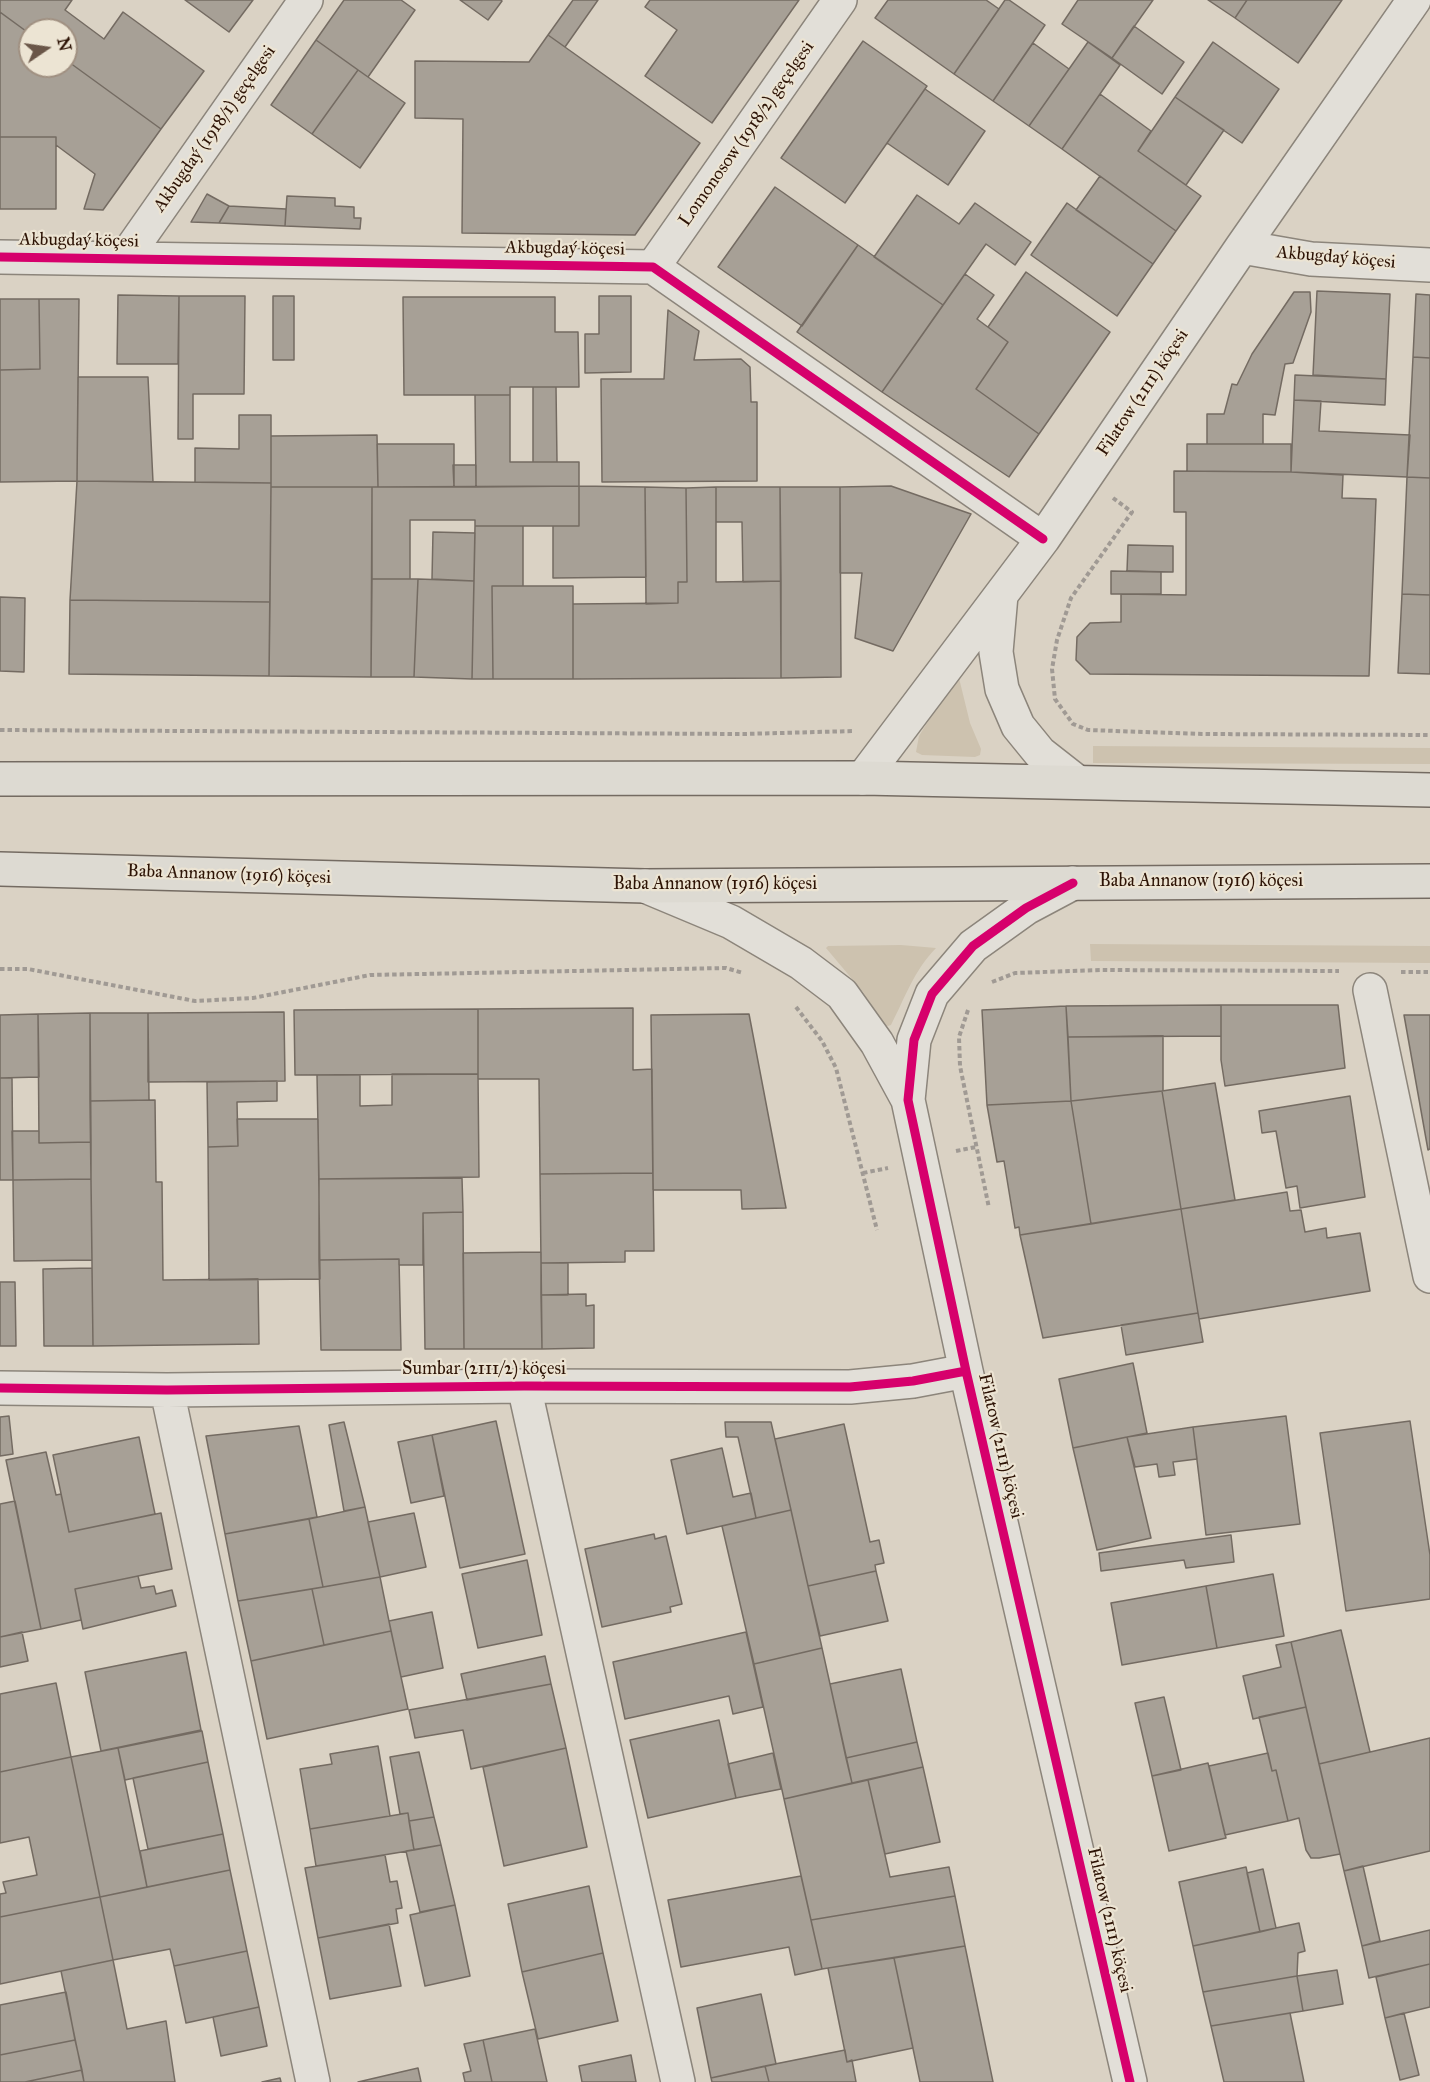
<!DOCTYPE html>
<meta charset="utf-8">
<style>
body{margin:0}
#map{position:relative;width:1430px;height:2082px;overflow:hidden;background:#dad2c4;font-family:"IM FELL Great Primer",serif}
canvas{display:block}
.north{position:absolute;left:18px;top:18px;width:60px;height:60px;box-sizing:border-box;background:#ece4d3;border:2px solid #a09081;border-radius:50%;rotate:77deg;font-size:16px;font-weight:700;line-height:24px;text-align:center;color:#2d1305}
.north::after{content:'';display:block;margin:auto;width:21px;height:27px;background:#6a5648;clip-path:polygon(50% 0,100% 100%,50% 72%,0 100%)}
</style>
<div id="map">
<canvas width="1430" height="2082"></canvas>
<div class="north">N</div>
</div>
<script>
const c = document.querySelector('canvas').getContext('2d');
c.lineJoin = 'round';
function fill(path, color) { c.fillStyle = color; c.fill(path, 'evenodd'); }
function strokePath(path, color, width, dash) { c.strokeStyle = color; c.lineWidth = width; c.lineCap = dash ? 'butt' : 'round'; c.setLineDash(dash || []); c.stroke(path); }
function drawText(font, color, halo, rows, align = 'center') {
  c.font = font + ' "IM FELL Great Primer",serif'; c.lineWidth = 4.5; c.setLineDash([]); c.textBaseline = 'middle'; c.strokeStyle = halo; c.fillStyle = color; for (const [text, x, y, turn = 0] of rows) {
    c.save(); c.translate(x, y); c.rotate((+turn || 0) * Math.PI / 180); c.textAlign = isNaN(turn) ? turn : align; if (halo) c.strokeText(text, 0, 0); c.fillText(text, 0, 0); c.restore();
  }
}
const green = new Path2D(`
 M955,678h4l11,45 11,26 -1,6 -5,2 -53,-2 -6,-3 3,-16z
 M1093,746l337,2v16l-337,-1z
 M1090,944l340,2v17l-339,-2z
 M901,945l35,3c-23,24 -30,48 -45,77l-3,1 -4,-1 -21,-33 -37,-44 2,-2z`);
const building = new Path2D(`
 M0,0h72l-7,10 39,29 19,-27 81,59 -43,58 -95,-69v-30h-36v4l-30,-22z
 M185,0h68l-24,32z
 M344,0h57l14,10 -47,67 -52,-37z
 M460,0h41l1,1 -14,19z
 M573,0h25l-33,47 -17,-12z
 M650,0h149l-87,123 -67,-47 32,-46 -32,-23z
 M888,0h98l13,9 -45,65 -79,-56z
 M1005,0h4l36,25 -52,76 -39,-27z
 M1078,0h75l-41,58 -50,-34z
 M1208,0h39l-12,18z
 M1247,0h95l-44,63 -63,-45z
 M0,12l30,22v32h36v-6l95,69 -58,81 -19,-1 11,-35 -39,-29v-8h-56z
 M1134,26l50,36 -22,32 -50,-36z
 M548,35l152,108 -65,92 -173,-2 1,-114 -48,-1v-57l114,1z
 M316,40l42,30 -46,64 -41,-29z
 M863,41l64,45 -82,117 -64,-45z
 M1088,42l32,23 -58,84 -33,-23z
 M1213,42l66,47 -37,54 -67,-46z
 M1033,43l36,26 -40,57 -36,-25z
 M358,70l47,33 -45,65 -48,-34z
 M925,89l60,42 -37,54 -61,-42z
 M1100,94l51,37 -13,20 63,45 -25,35 -114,-82z
 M1175,97l49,33 -38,55 -48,-34z
 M0,137h56v72h-56z
 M1100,176l76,55 -23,33 -77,-54z
 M775,187l83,58 -56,81 -84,-59z
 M207,194l22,12 -10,17 -28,-1z
 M917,195l42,29 16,-21 56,39 -16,23 -29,-21 -43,61 -69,-48z
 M287,196l48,2v8l19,1v11h7l-1,11 -75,-3z
 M1067,203l86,61 -36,52 -86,-61z
 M229,206l57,3 -1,17 -66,-3z
 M858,245l85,60 -61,87 -85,-60z
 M1026,272l84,60 -71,102 -63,-45 32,-47 -20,-15z
 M965,274l29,21 -17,24 31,23 -32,47 63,45 -30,43 -127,-85z
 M1317,291l73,3 -4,85 -73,-4z
 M1294,292h16l1,20 -18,51 -8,1 -10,51 -12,-1v30h-56v-30h17l8,-30 5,1 15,-31z
 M1416,294l14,1v63l-17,-1z
 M118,295l61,1 -1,68h-61z
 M179,296h66l-1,98h-51v45h-15z
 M273,296h21v64h-21z
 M599,296h32v76l-46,1v-39h14z
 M403,297h152v35h23l1,55h-69v8h-106z
 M0,299h39l1,70 -40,1z
 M39,299h40l-2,182 -77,1v-112l40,-1z
 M668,310l31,21 -5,29 47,-1 9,8 1,35h6v79l-155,1 -1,-103h63z
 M1413,357l17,1v120l-23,-1z
 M1295,375l91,4 -1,26 -91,-5z
 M78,377h70l5,105 -76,-1z
 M533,387h23l1,75h-24z
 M475,395h35v67h69v24l-103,1z
 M1294,400l27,1 -2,30 91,4 -3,42 -116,-5z
 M239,415h32v68l-76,-1v-34l44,1z
 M377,435l1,52h-107v-51z
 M377,444h77v43h-76z
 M1187,444h104v28l-104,-1z
 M453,465h23v22h-22z
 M1174,471l117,1 52,3 -1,23 34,1 -7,177 -279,-2 -14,-14 1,-23 13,-14 31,-1v-28l65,1v-83h-12z
 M1407,477l23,1v117l-28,-1z
 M77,481l194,2 -1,119 -200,-2z
 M579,486l66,1 1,90 -93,1v-52h26z
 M579,486v40h-104v-6h-65v59h-38v-92z
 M891,486l80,28 -78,137 -38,-13 7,-65h-22v-86z
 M271,487h101l-1,190 -102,-1z
 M645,487l41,1 1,94h-9v21l-32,1z
 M716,487h64l1,94 -38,1 -1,-60h-26z
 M716,487v95l65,-1v97l-208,1v-75l105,-1v-21h9l-1,-94z
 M780,487h60l1,190 -60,1z
 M475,526h48v60h-31l1,93h-21z
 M433,532l42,1 -1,48 -42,-2z
 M1128,545l45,1v26l-46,-1z
 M1111,571l50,1v22h-50z
 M372,579h46l-4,98h-43z
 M418,579l56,2 -2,98 -58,-2z
 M492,586h81v93h-80z
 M1402,594l28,1v79l-32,-1z
 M0,597l25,1 -1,74 -24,-1z
 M70,600l200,2 -1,74 -200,-2z
 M1221,1005h117l7,63 -120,18 -4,-26z
 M1221,1005v31l-153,1 -2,-31z
 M1066,1006l5,95 -84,4 -5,-95z
 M633,1008v62l19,-1 1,104 -113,1 -1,-95h-61v-70z
 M478,1009v65l-183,1 -1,-65z
 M284,1012l1,69 -137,1v-69z
 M90,1013h58l1,87 -59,1z
 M90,1013l1,129 -52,1 -1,-129z
 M38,1014l1,63 -39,1v-63z
 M749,1014l37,194 -44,1 -1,-19h-88l-2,-175z
 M1404,1015h26v134l-2,1z
 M1163,1036v55l-92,10 -3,-64z
 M392,1074h86l1,103 -160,2 -2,-104h43v31l32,-1z
 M0,1078h12l1,102h-13z
 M277,1081v20l-40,1 1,44 -30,1 -1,-65z
 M1215,1083l20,117 -54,9 -19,-118z
 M1162,1091l19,118 -90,15 -20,-123z
 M1350,1096l15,101 -65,11 -3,-22 -11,2 -10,-57 -14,2 -3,-22z
 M155,1100l1,82h6l1,98 95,-1 1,65 -166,2 -3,-245z
 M1071,1101l20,123 -71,11 -1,-8 -4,1 -11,-67 -7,1 -10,-57z
 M237,1119h81l2,160 -111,1 -1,-133 30,-1z
 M12,1131h27v12l52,-1v37l-78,1z
 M653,1173l1,78h-29v11l-84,1 -1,-89z
 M462,1178l1,34 -40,1v52h-24v-6l-80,1v-81z
 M91,1179l1,81 -78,1 -1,-81z
 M1287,1192l3,19 11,-1 4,22 21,-4 1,10 33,-5 10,58 -171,28 -18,-110z
 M1181,1209l17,104 -155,25 -23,-103z
 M463,1212l1,137h-39l-2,-136z
 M541,1252l1,97h-78l-1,-96z
 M399,1259l2,91h-80l-2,-90z
 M541,1263h27v32h-27z
 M92,1268l1,78h-49l-1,-77z
 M0,1282h15l1,64h-16z
 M586,1294v12l8,-1v43l-52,1 -1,-54z
 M1198,1313l5,29 -77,13 -5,-30z
 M1133,1363l14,70 -74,15 -14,-69z
 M9,1416l4,38 -13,2v-39z
 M1286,1416l14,108 -94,11 -13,-108z
 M496,1421l29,133 -65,14 -28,-133z
 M1410,1421l20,134v44l-84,12 -26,-178z
 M344,1422l21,85 -21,4 -15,-86z
 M725,1422h46l20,88 -35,8 -18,-81h-12z
 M844,1424l26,118 9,-2 5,23 -9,2 1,6 -68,15 -33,-147z
 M299,1426l18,91 -92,17 -19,-98z
 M1193,1427l4,32 -24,3 2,13 -16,2 -2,-13 -22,3 -8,-30z
 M432,1435l12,61 -33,7 -13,-61z
 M139,1437l16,77 -86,18 -16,-77z
 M1127,1437l24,101 -54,12 -24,-102z
 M722,1448l11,49 18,-4 5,25 -69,16 -16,-74z
 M46,1452l10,43 5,-1 8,38 92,-19 11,56 -97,20 6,31 -40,9 -35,-169z
 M15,1501l26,128 -41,8v-133z
 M365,1507l15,70 -57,10 -14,-68z
 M791,1510l31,138 -68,16 -32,-138z
 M414,1513l12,54 -46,10 -12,-55z
 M309,1519l14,68 -85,14 -13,-67z
 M654,1534l1,5 11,-3 16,68 -12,3 1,5 -69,15 -17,-78z
 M1231,1535l3,27 -48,6 -2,-8 -83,11 -2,-18z
 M527,1560l15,75 -64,13 -16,-74z
 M876,1571l12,50 -68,15 -12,-50z
 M1273,1574l11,62 -67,12 -11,-62z
 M138,1576l3,12 13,-2 2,8 16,-4 4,16 -93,23 -8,-40z
 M380,1577l11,54 -67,14 -12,-56z
 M1206,1586l11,62 -95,17 -11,-62z
 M312,1589l12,56 -73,16 -13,-60z
 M432,1612l11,56 -42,9 -12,-56z
 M1341,1630l29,122 -51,12 -28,-122z
 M391,1631l17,78 -141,30 -16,-78z
 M22,1632l6,29 -28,6v-30z
 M746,1632l17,75 -30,7 -4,-18 -104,23 -12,-57z
 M1291,1642l15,65 -53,12 -10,-43 38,-9 -5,-22z
 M822,1648l30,135 -68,16 -30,-135z
 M186,1652l15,78 -100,21 -16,-79z
 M545,1656l6,28 -84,16 -6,-26z
 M901,1669l16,73 -71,16 -16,-74z
 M56,1683l15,74 -71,15v-78z
 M551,1684l15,64 -95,21 -8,-39 -48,8 -6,-28z
 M1164,1697l17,73 -29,6 -17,-73z
 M1306,1707l34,147 -21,4h-8l-5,-8 -7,-32 -11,3 -12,-51 -4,1 -13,-54z
 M719,1720l17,78 -88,20 -18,-78z
 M202,1731l6,31 -83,18 -7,-32z
 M1430,1738v113l-86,20 -25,-107z
 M917,1742l6,25 -71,16 -6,-25z
 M378,1746l12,70 -80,13 -10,-60 32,-5 -2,-10z
 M118,1748l29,139 -47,10 -29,-140z
 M566,1748l21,99 -83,19 -21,-99z
 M419,1752l15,65 -25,4 -1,-8 -8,1 -10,-57z
 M773,1753l8,36 -45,9 -8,-34z
 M1268,1753l4,18 4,-1 12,51 -63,14 -16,-69z
 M71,1757l29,140 -100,20v-23l6,-1 -3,-11 34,-7 -8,-38 -29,6v-71z
 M208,1762l15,72 -75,15 -15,-71z
 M1208,1763l18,75 -57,13 -17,-75z
 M923,1767l17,75 -55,12 -17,-74z
 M868,1780l22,97 59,-10 6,29 -144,24 -27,-121z
 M408,1813l6,37 -98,16 -6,-37z
 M434,1817l7,28 -27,5 -5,-29z
 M223,1834l7,36 -83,17 -7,-36z
 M441,1845l14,60 -35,7 -14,-61z
 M385,1855l5,27 7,-1 5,27 -6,1 2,14 -80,15 -13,-70z
 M1363,1866l17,75 -18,5 -18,-75z
 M1246,1867l14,65 -67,14 -14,-64z
 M1263,1869l13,59 -16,4 -13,-59z
 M230,1870l17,81 -73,15 -4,-17 -57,11 -13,-63z
 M801,1876l21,93 -27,6 -6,-28 -108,20 -13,-67z
 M589,1886l14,67 -81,19 -14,-68z
 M955,1896l10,50 -143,23 -11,-49z
 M100,1897l13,63 -113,24v-67z
 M455,1905l15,71 -45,10 -15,-71z
 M1299,1923l6,28 -7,2 -1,23 -94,16 -10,-46z
 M389,1924l12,62 -71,13 -12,-61z
 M1430,1930v34l-61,14 -7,-32z
 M965,1946l28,136h-73l-26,-124z
 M247,1951l12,56 -73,16 -12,-57z
 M603,1953l15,68 -80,18 -16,-67z
 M894,1958l19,90 -66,14 -19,-94z
 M113,1960l14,69 39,-8 9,61h-91l-23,-111z
 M1430,1964v43l-45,11 -9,-41z
 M1337,1970l6,34 -40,7 -6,-35z
 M1297,1976l6,35 -92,15 -8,-34z
 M66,1992l9,48 -75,15v-50z
 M761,1994l15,70 -65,14 -14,-70z
 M259,2007l8,39 -46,10 -8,-39z
 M1290,2013l14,69h-80l-13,-56z
 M1404,2013l15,62 -19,5 -15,-62z
 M535,2029l12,53h-55l-9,-42z
 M75,2040l7,30 -57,12h-25v-27z
 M483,2040l9,42h-27l-2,-9 8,-2 -7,-27z
 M845,2050l2,12 5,-2 4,22h-87l-4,-16z
 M631,2055l5,27h-54l-3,-16z
 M765,2066l4,16h-57l-1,-4z
 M418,2068l3,14h-63z
 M82,2070l2,12h-59z
 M280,2078l1,4h-19z`);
const path = new Path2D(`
 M1113,498l19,14 -61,86 -14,42 -5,29 3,30 18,25 15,6 114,4 228,1
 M0,730l743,4 111,-3
 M0,969h28l167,32 58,-3 117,-23 356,-7 17,5
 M1401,972h29
 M992,982l23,-9 86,-3 238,1
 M796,1007l26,34 14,27 41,162
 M968,1010l-9,27 1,29 29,142
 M956,1151l20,-4
 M863,1173l25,-5`);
const street = new Path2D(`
 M1242,247l69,12 119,6
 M0,257l653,10 390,272
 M125,258l181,-258
 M653,267l187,-267
 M1001,595l-5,57 6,37 16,37 22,27 37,29
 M863,778l180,-239 199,-292 172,-247
 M1073,883l-47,25 -53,38 -41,48 -18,46 -6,60 58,271 164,711
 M645,886l86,36 70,41 41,31 35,49 31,57
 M1370,990l60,286
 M524,1386l154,696
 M0,1388l167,2 357,-4 326,1 63,-6 53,-10
 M167,1390l146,692`);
const primary = new Path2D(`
 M0,779l863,-1 567,12
 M0,869l645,17 785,-5`);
const cycleway = new Path2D(`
 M0,257l653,10 390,272
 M1073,883l-47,25 -53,38 -41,48 -18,46 -6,60 58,271 164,711
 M0,1388l167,2 357,-4 326,1 63,-6 53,-10`);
const streetNames = [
 ["Akbugdaý (1918/1) geçelgesi",215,129,-55],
 ["Lomonosow (1918/2) geçelgesi",747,134,-55],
 ["Akbugdaý köçesi",79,241,1],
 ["Akbugdaý köçesi",565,249,1],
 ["Akbugdaý köçesi",1336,258,5],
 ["Filatow (2111) köçesi",1143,393,-56],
 ["Baba Annanow (1916) köçesi",229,875,2],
 ["Baba Annanow (1916) köçesi",1201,882],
 ["Baba Annanow (1916) köçesi",715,885],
 ["Sumbar (2111/2) köçesi",484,1370],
 ["Filatow (2111) köçesi",1000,1446,77],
 ["Filatow (2111) köçesi",1109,1920,77]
];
fill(green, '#cdc2af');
fill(building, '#a7a096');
strokePath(building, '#746b62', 1.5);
strokePath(street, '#8c857b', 36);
strokePath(primary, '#746b62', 36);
strokePath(path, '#a09a94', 4, [4.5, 3]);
strokePath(street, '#e2dfd8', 33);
strokePath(primary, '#dddad2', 33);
strokePath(cycleway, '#d6006c', 9);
drawText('18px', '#2d1305', '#ece4d3', streetNames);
</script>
